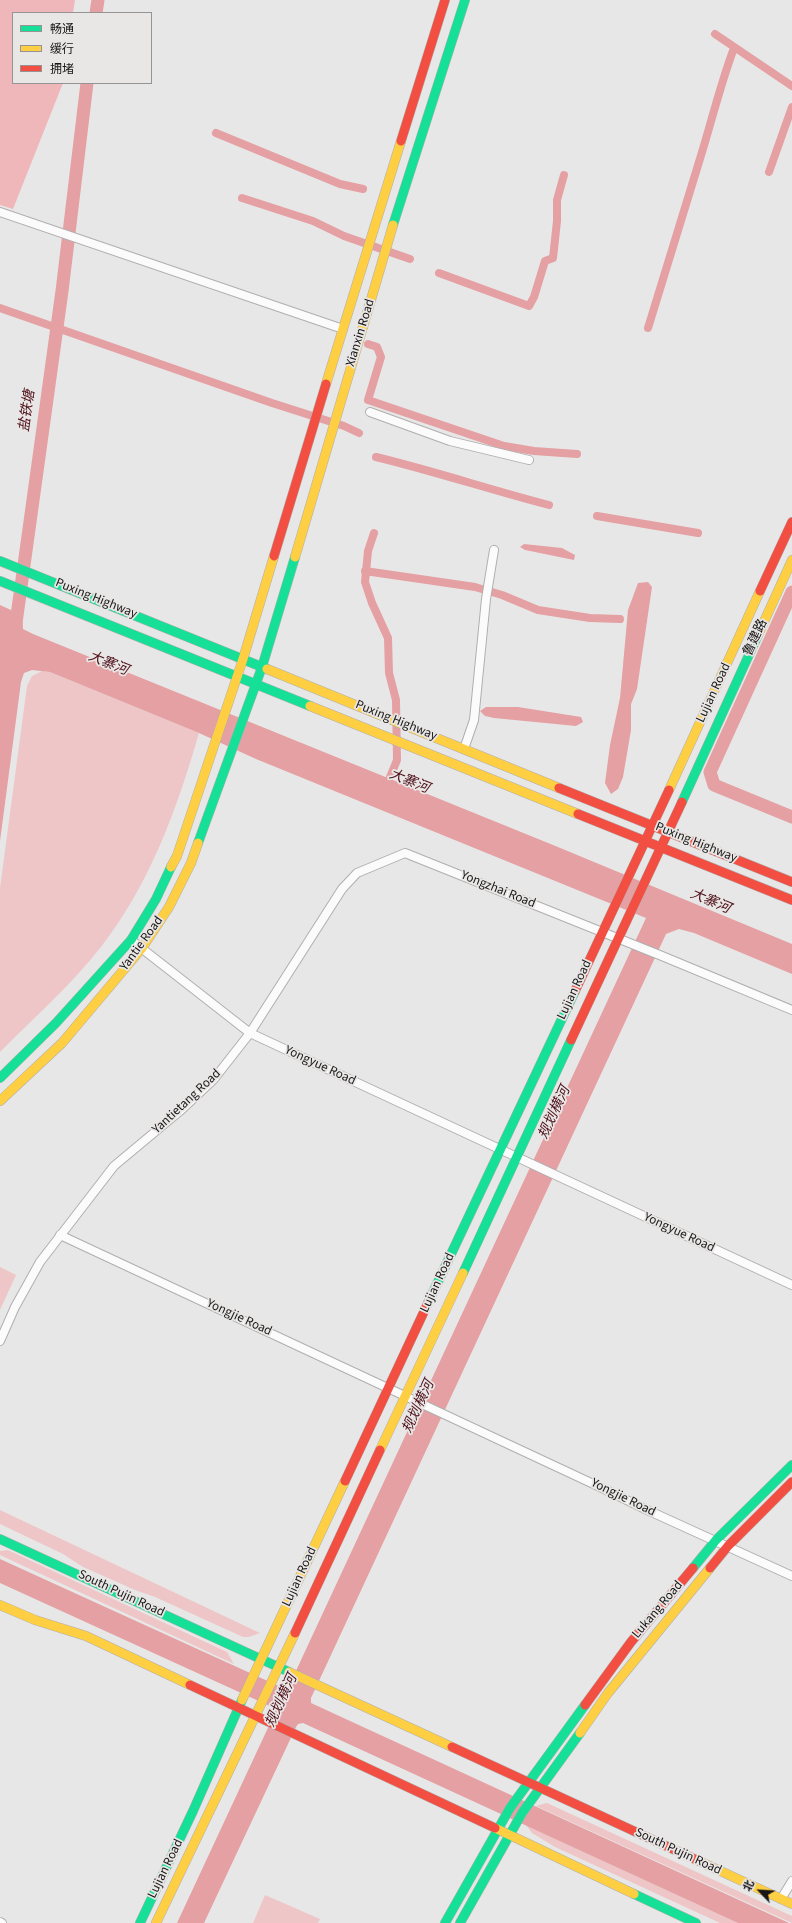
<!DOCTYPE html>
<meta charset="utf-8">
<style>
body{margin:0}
#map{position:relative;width:792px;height:1923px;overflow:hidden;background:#e8e7e7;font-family:"Source Sans 3","Noto Sans SC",sans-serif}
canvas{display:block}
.legend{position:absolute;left:12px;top:12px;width:140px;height:72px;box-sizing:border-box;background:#e9e6e6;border:1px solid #959393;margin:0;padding:5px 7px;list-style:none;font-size:12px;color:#181616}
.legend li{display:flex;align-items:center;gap:8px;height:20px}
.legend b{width:20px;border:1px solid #959393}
.north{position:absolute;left:740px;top:1871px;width:40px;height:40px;-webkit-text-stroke:3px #e9e6e6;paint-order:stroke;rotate:295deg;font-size:11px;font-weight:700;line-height:16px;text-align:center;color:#181616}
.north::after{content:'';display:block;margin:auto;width:14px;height:18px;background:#181616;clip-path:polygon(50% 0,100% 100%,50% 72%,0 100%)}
</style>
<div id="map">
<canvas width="792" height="1923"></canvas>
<ul class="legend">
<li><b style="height:5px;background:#16e098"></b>畅通</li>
<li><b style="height:5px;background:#ffcf43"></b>缓行</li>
<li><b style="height:5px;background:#f24e42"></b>拥堵</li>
</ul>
<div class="north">北</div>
</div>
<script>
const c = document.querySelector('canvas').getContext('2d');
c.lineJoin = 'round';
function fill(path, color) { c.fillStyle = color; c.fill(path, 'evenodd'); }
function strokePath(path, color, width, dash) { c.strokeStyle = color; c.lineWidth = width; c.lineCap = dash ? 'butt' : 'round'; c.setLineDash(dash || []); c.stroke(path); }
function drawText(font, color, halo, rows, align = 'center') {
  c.font = font + ' "Source Sans 3","Noto Sans SC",sans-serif'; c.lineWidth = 3.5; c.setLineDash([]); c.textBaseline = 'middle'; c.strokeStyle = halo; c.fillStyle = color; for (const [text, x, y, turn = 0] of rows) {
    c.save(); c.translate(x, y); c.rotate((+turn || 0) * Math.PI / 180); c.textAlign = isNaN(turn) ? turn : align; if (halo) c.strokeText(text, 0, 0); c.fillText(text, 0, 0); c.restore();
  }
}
const green = new Path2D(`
 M42,671l8,1 149,61c-22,76 -49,151 -98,214 -30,38 -67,71 -101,105v-164l27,-202 5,-10z
 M0,1267l16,8 -16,35z
 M0,1510l260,123 -11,4h-6l-88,-40 -20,-7 -52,-23 -20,-13 -63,-30z
 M8,1550l219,102 7,12 -234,-109v-4z
 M547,1803l245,113v7l-256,-117z
 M526,1825l212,98h-18l-165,-76 -23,-14z
 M265,1895l55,24 -2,4h-65z`);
const forest = new Path2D(`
 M0,0h75l-2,13h-60v70h50l-50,126 -13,-4z`);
const water = new Path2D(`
 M524,544l38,4 13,7 -1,5 -49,-10 -5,-3z
 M648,582l4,5 -15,102 -6,15v26l-8,47 -5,12 -7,5 -6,-11 5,-38 10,-47 8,-88 10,-27z
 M0,605l22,10 1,14 10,5 520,211 239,99v30l-98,-41 -15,-4 -13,5 -355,764v5l478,220h-51l-435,-200 -5,1 -2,3 -92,196h-27l96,-206 1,-9 -274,-125v-24l283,129h5l358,-770 -390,-159 -57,-26 -149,-61 -18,-2 -8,3 -3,9 -21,159z
 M486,707h32l63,10 2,5 -7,4 -82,-8 -9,-2 -5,-5z`);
const canal = new Path2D(`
 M715,34l77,52
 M216,133l124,51 23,5
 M769,172l23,-65
 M242,198l71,23 31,15 66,23
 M439,273l90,33 5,-9 11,-36 8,-3 4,-37v-21l7,-25
 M0,308l272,95 72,23 15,7
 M648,328c17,-56 34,-111 51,-166 12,-38 21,-77 35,-114
 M368,344l9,3 4,10 -13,43 136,46 30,5 43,3
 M376,457c58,14 115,33 173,48
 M597,516l101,17
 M374,533l-6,18 -3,31 7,21 16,35 1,35 7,27 1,60 -11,27
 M365,571l110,16 27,8 36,15 52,8 30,1`);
const river = new Path2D(`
 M96,13l2,-13
 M792,592l-82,180 4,13 78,32
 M15,630l47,-339 25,-208`);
const street = new Path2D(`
 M0,212l343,117
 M370,412l80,29 79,19
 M464,749l10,-29 12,-121 8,-49
 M131,940l119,93 542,252
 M60,1235l542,253 43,21 147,67
 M0,1341l15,-34 25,-45 74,-96 66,-55 34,-32 36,-46 92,-144 15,-16 48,-20 257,103 130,54
 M781,1899l11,-18
 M0,1922l2,1`);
const fast = new Path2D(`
 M393,225l72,-225
 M0,561l267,108
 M0,581l310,125
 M682,802l76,-167
 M198,843l64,-176 33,-110
 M0,1078l56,-55 75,-83 25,-41 15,-32
 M463,1273l108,-233
 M428,1303l147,-312
 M0,1539l289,133
 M693,1568l23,-28 76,-75
 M634,1894l62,29
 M140,1923l53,-112 49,-111
 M445,1923l65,-115 75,-103
 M460,1923l62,-110 58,-80`);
const slow = new Path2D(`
 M326,384l75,-243
 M295,557l98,-332
 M758,635l34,-75
 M267,669l292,119
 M310,706l268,108
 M669,790l91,-199
 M171,867l6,-11 66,-197 31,-103
 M0,1101l62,-58 80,-95 27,-41 22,-44 7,-20
 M380,1450l83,-177
 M0,1605l35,15 51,16 104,49
 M289,1672l163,75
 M242,1700l103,-219
 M580,1733l28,-40 102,-125
 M495,1828l139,66
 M703,1863l89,41
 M156,1923l139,-290`);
const jam = new Path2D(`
 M401,141l44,-141
 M274,556l52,-172
 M760,591l32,-69
 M559,788l233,94
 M578,814l214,86
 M575,991l94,-201
 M571,1040l111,-238
 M345,1481l83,-178
 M710,1568l18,-22 64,-64
 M295,1633l85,-183
 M190,1685l305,143
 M585,1705l46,-63 62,-74
 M452,1747l251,116`);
const streetNames = [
 ["Xianxin Road",361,333,-73],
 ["Puxing Highway",96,599,22],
 ["鲁建路",756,638,-65],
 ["Lujian Road",714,693,-65],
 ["Puxing Highway",396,721,22],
 ["Puxing Highway",696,843,22],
 ["Yongzhai Road",498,890,22],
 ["Yantie Road",142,944,-54],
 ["Lujian Road",575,990,-65],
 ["Yongyue Road",320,1066,25],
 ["Yantietang Road",187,1102,-43],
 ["Yongyue Road",679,1233,25],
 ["Lujian Road",438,1283,-65],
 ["Yongjie Road",239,1318,25],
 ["Yongjie Road",623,1498,26],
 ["Lujian Road",300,1577,-65],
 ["South Pujin Road",121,1594,25],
 ["Lukang Road",658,1610,-50],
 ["South Pujin Road",678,1852,25],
 ["Lujian Road",166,1869,-64]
];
const waterNames = [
 ["盐铁塘",28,411,-82],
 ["大寨河",108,664,22],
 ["大寨河",409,782,22],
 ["大寨河",710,902,23],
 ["规划横河",555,1113,-65],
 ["规划横河",419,1407,-65],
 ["规划横河",282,1701,-65]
];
fill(green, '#eec6c7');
fill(forest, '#efb7ba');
fill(water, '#e4a0a2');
strokePath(canal, '#e4a0a2', 8);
strokePath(river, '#e4a0a2', 13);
strokePath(street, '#b0aeae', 10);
strokePath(fast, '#b0aeae', 10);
strokePath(slow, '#b0aeae', 10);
strokePath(jam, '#b0aeae', 10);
strokePath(street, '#fcfbfb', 8);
strokePath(fast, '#16e098', 9);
strokePath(slow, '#ffcf43', 9);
strokePath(jam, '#f24e42', 9);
drawText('13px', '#181616', '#e9e6e6', streetNames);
drawText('italic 14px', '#4e1019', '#e9e6e6', waterNames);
</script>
